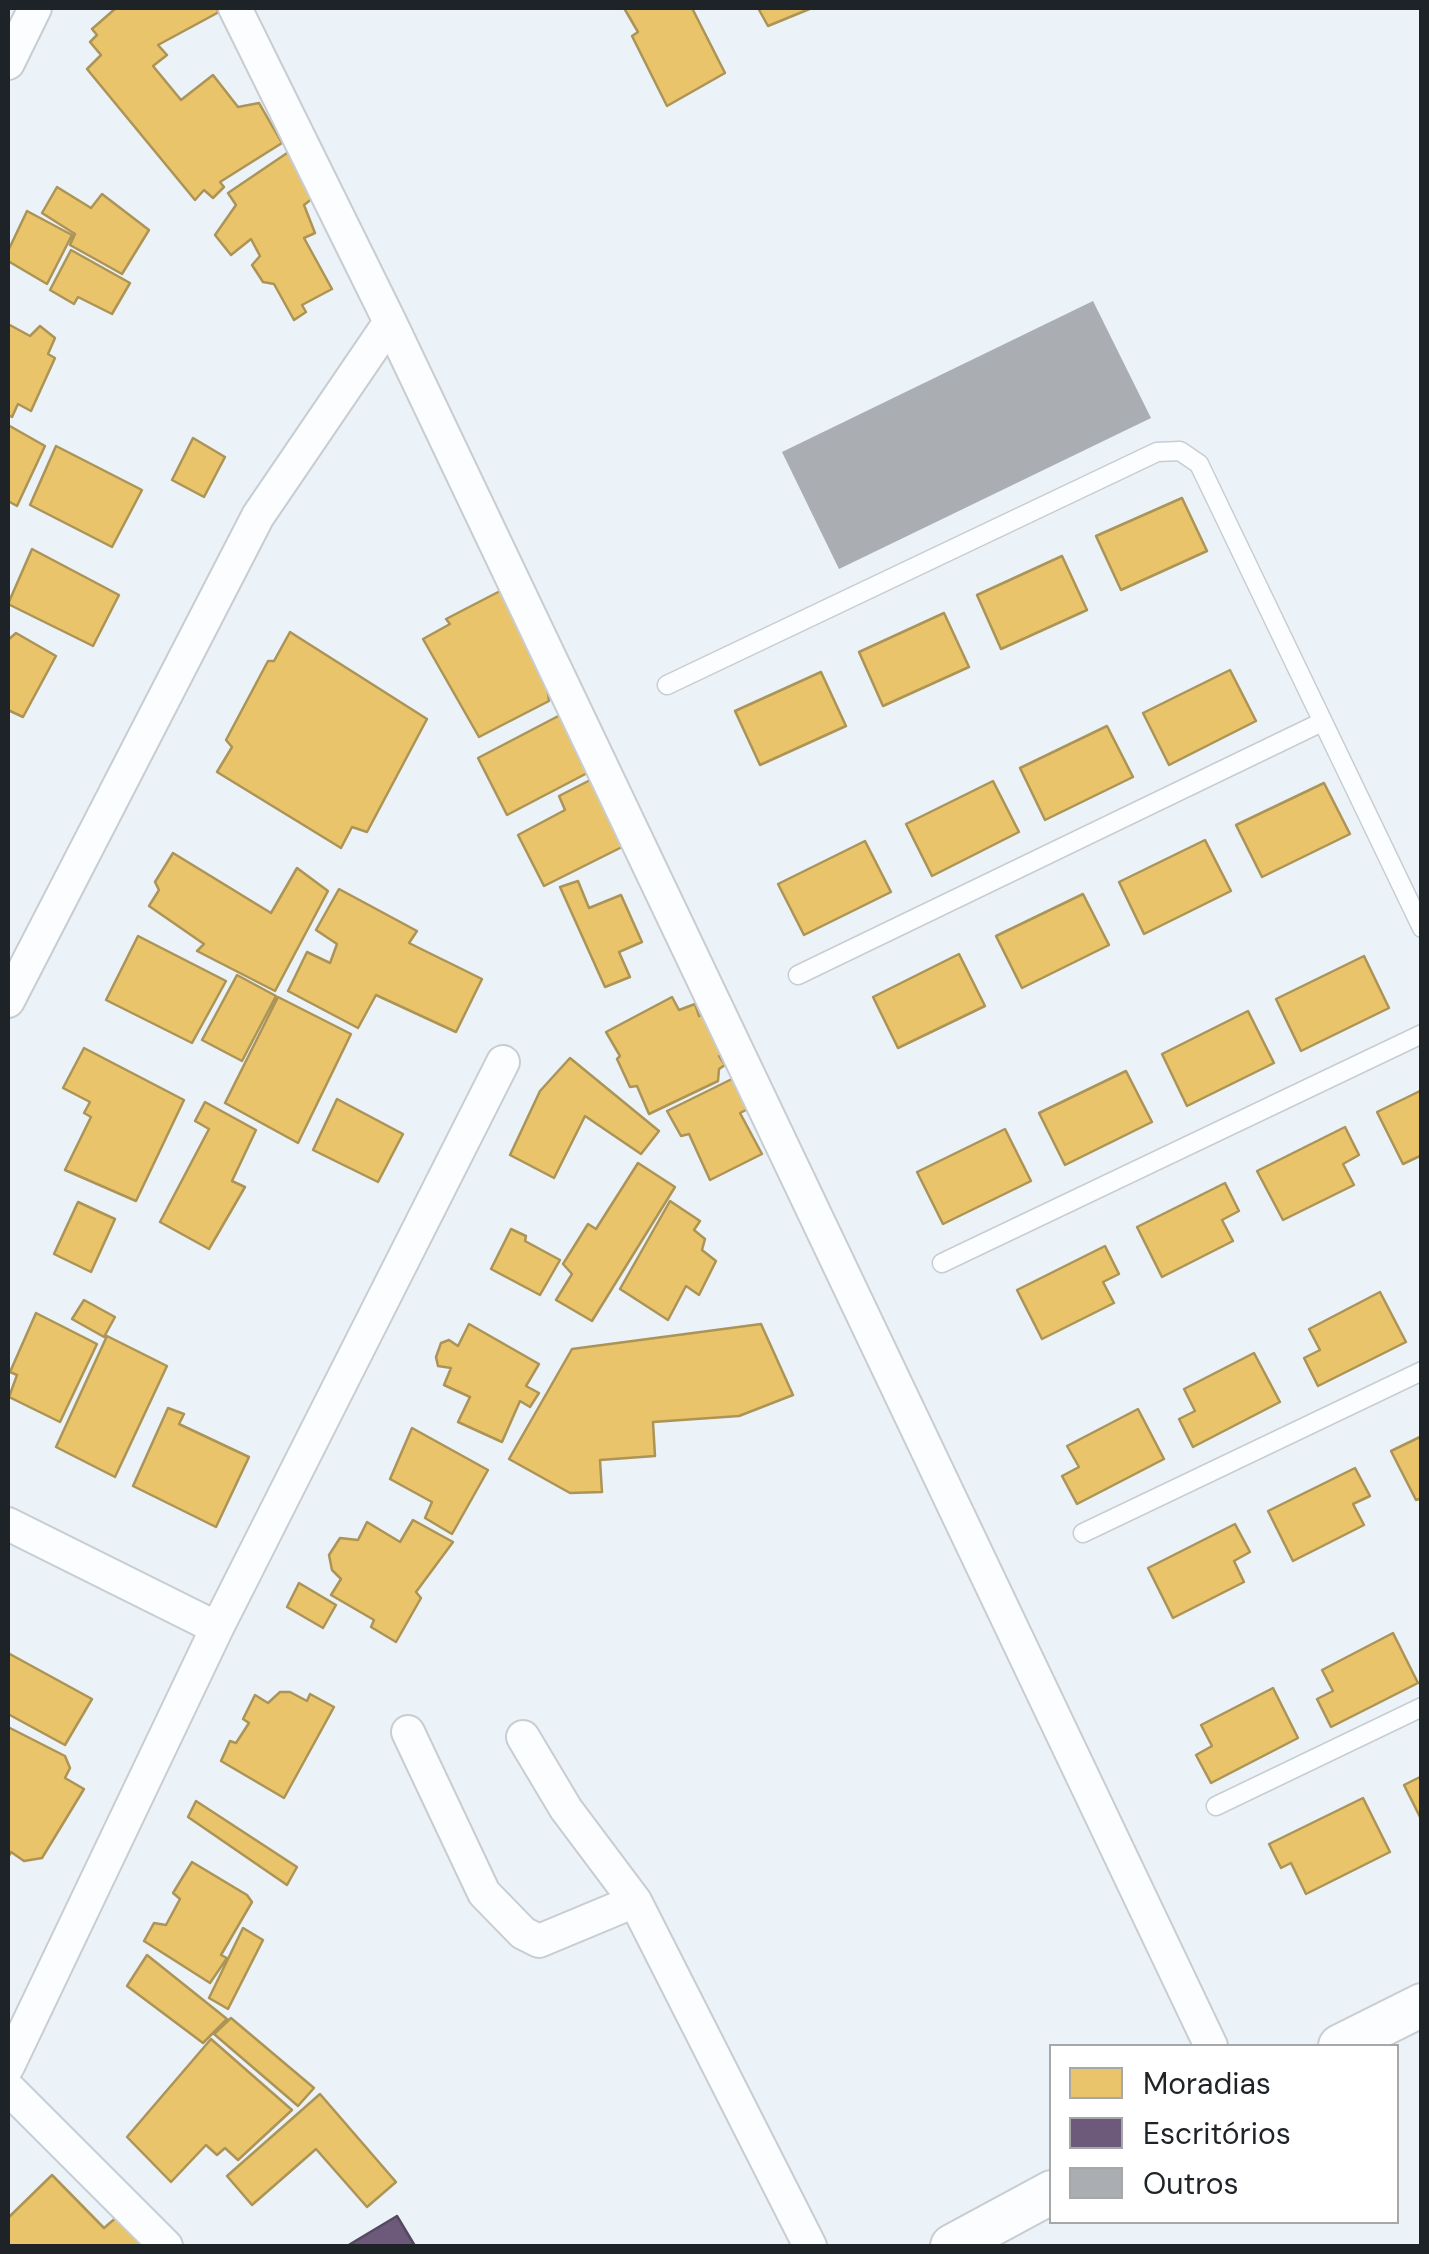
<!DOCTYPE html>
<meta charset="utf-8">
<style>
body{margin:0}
#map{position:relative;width:1429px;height:2254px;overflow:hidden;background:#ebf2f8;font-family:"DM Sans",sans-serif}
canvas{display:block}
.frame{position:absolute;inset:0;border:10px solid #1e2327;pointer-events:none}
.legend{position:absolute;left:1049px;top:2044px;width:350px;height:180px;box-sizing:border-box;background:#fff;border:2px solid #a5a7a9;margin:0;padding:12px 18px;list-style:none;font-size:30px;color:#1e2327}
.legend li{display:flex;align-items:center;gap:20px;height:50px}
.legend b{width:50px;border:2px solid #a5a7a9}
</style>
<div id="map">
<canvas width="1429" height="2254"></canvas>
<div class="frame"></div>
<ul class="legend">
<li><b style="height:28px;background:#e9c46a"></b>Moradias</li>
<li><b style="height:28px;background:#6d597a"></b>Escritórios</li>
<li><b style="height:28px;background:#aaadb2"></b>Outros</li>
</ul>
</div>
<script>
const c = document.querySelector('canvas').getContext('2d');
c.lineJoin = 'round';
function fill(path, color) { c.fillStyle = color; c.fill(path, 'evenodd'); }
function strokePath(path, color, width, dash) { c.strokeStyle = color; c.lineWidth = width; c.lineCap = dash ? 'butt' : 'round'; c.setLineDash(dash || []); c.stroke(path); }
const homes = new Path2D(`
 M116,8h100l3,4 -61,33 9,10 -14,11 28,34 32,-25 25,32 21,-4 23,40 -62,39 4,5 -11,11 -9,-8 -9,10 -108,-131 14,-14 -11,-13 7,-7 -5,-6z
 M624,8h68l33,65 -58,33 -35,-70 6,-4z
 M758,8h54l-44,18z
 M290,151l23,47 -9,7 11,28 -11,5 28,51 -30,16 4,7 -12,8 -20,-36 -11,-2 -11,-17 8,-9 -9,-17 -20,16 -16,-20 21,-30 -8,-12z
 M57,187l34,21 11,-14 47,36 -27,44 -52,-29 5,-11 -33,-21z
 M27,211l45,24 -25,49 -39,-23v-10z
 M71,250l59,33 -18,31 -34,-17 -4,7 -24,-14z
 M8,324l22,12 10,-10 15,12 -7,16 7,4 -24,53 -13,-7 -6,13 -4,-2z
 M8,425l37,21 -28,60 -9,-5z
 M193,438l32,19 -21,40 -32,-17z
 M56,446l86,44 -30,57 -82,-42z
 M1182,498l25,53 -86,39 -25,-54z
 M32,549l87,46 -26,51 -85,-42z
 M1062,556l25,54 -86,39 -24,-54z
 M504,589l40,75 5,37 -70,36 -56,-98 27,-15 -4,-5z
 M944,613l25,54 -86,39 -24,-54z
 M290,632l137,87 -60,113 -15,-5 -11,21 -124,-76 15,-25 -6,-7 42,-79h6z
 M16,633l40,23 -33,61 -15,-7v-70z
 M1230,670l26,51 -87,44 -26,-52z
 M821,672l25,54 -86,39 -25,-54z
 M566,712l27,58 -86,45 -29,-57z
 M1107,726l26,51 -88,43 -25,-52z
 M600,775l32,67 -88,44 -26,-51 47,-25 -6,-14z
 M993,781l26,51 -87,44 -26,-52z
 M1324,783l26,51 -88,43 -26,-52z
 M1205,840l26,51 -87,43 -25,-52z
 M865,841l26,51 -87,43 -26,-51z
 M173,853l98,60 26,-45 31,23 -53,100 -78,-40 7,-7 -55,-38 10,-16 -4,-8z
 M578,881l11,27 32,-13 21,47 -23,10 11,25 -25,10 -45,-100z
 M339,889l78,42 -8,12 73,36 -26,53 -80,-37 -18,33 -70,-37 19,-39 23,11 7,-19 -21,-14z
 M1083,894l26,51 -87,43 -26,-52z
 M138,936l88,45 -34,62 -86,-43z
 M959,954l26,52 -87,42 -25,-51z
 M1364,956l25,52 -88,43 -25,-52z
 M237,975l39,21 -34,65 -40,-21z
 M278,997l73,37 -53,109 -73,-40z
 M672,997l7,13 16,-6 4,12 8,-4 18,40 -6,4 6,9 -6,4 -1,12 -69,33 -12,-28 -7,1 -13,-28 3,-3 -14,-24z
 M1248,1011l26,52 -87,43 -25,-52z
 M84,1048l100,52 -48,101 -71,-31 26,-53 -7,-4 6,-11 -27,-14z
 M570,1058l89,73 -18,23 -56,-38 -31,62 -44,-23 30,-64z
 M1126,1071l26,51 -87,43 -26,-52z
 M736,1077l16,30 -12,6 22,41 -52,26 -21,-46 -8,2 -14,-25z
 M1422,1090v65l-19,9 -26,-52z
 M337,1099l66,35 -25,48 -65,-32z
 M205,1102l51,28 -24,51 13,6 -36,62 -49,-27 49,-93 -14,-8z
 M1345,1127l14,28 -16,9 11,21 -71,35 -26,-49z
 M1005,1129l26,52 -88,43 -26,-52z
 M638,1163l37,24 -83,134 -36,-21 16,-26 -9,-10 25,-40 8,5z
 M1225,1183l14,28 -17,9 11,21 -71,36 -25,-50z
 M670,1201l30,20 -6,9 11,9 -3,11 14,11 -17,34 -13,-9 -18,34 -48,-31z
 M78,1202l37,17 -24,53 -37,-18z
 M511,1229l15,7 -1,5 35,19 -20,35 -49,-26z
 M1105,1246l14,28 -16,8 11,21 -72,36 -25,-49z
 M1380,1292l26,50 -88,44 -14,-28 16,-8 -11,-21z
 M84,1300l31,17 -11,20 -32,-18z
 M36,1313l61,31 -37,78 -51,-25 8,-22 -7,-3z
 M469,1324l70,40 -13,22 13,7 -9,14 -10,-6 -18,41 -44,-20 12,-25 -26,-12 7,-17 -13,-2 -2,-9 5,-14 8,-3 9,6z
 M761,1324l32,71 -54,21 -86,6 2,34 -55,4 2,32 -32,1 -61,-34 63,-110z
 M107,1336l60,30 -52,111 -59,-30z
 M1254,1353l26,49 -87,45 -14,-28 16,-8 -11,-22z
 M168,1408l16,6 -5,10 70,33 -33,70 -83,-41z
 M1138,1409l26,50 -87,45 -15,-28 17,-9 -12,-21z
 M412,1428l76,42 -36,64 -27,-16 7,-16 -42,-23z
 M1422,1436v62l-6,2 -25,-49z
 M1355,1468l15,28 -17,8 11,21 -71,36 -25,-50z
 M413,1520l40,22 -37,50 5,6 -25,44 -25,-15 3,-7 -43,-25 10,-16 -9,-9 -3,-15 11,-17 18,2 9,-18 33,20z
 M1235,1524l15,28 -16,9 10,21 -71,36 -25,-50z
 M299,1583l37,22 -13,23 -36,-21z
 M1393,1633l25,50 -87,44 -14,-28 16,-8 -11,-21z
 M8,1653l84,46 -27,46 -57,-31z
 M1273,1688l25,50 -87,45 -15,-28 16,-9 -11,-21z
 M280,1692h10l17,9 3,-7 24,13 -50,91 -63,-37 9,-20 6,2 13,-20 -6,-4 12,-24 13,8z
 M8,1727l57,29 5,12 -5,10 19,11 -42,69 -18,3 -13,-9 -3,6z
 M1422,1776v45l-18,-36z
 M1363,1798l27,54 -84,42 -15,-31 -10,5 -12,-24z
 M196,1801l101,66 -10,18 -99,-68z
 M192,1862l55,33 5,7 -31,53 6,3 -17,25 -66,-42 10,-18 12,2 14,-26 -7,-6z
 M243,1928l20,12 -35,69 -19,-11z
 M147,1955l80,64 -24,24 -76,-57z
 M231,2018l83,70 -16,18 -84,-72z
 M211,2039l81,71 -54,50 -13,-12 -8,7 -11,-10 -35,37 -44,-45z
 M320,2094l76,88 -29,25 -51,-58 -64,56 -25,-29z
 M52,2175l52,53 21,-18 35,36h-152v-28z`);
const offices = new Path2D(`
 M397,2216l18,30h-68z`);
const building = new Path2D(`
 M1093,301l58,117 -312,151 -57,-117z`);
const service = new Path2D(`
 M667,685l490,-233 23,-1 19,13 223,464
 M798,975l524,-253
 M942,1263l480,-229
 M1083,1533l339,-162
 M1216,1806l206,-99`);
const minor = new Path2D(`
 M235,8l155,314 821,1724
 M8,63l27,-55
 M8,1001l250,-485 132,-194
 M8,1524l209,104
 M408,1732l76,161 39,40 16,8 96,-40
 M523,1737l43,72 69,92 175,345
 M8,2066l209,-438 286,-566
 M8,2088l158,158`);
const tertiary = new Path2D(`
 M1340,2046l82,-41
 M952,2246l100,-54`);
fill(homes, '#e9c46a');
strokePath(homes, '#ac9456', 2.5);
fill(offices, '#6d597a');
strokePath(offices, '#554961', 2.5);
fill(building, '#aaadb2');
strokePath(service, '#c7cdd2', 21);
strokePath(minor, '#c7cdd2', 36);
strokePath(tertiary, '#c7cdd2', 46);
strokePath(service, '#fcfdfe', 18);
strokePath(minor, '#fcfdfe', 32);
strokePath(tertiary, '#fcfdfe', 42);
</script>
